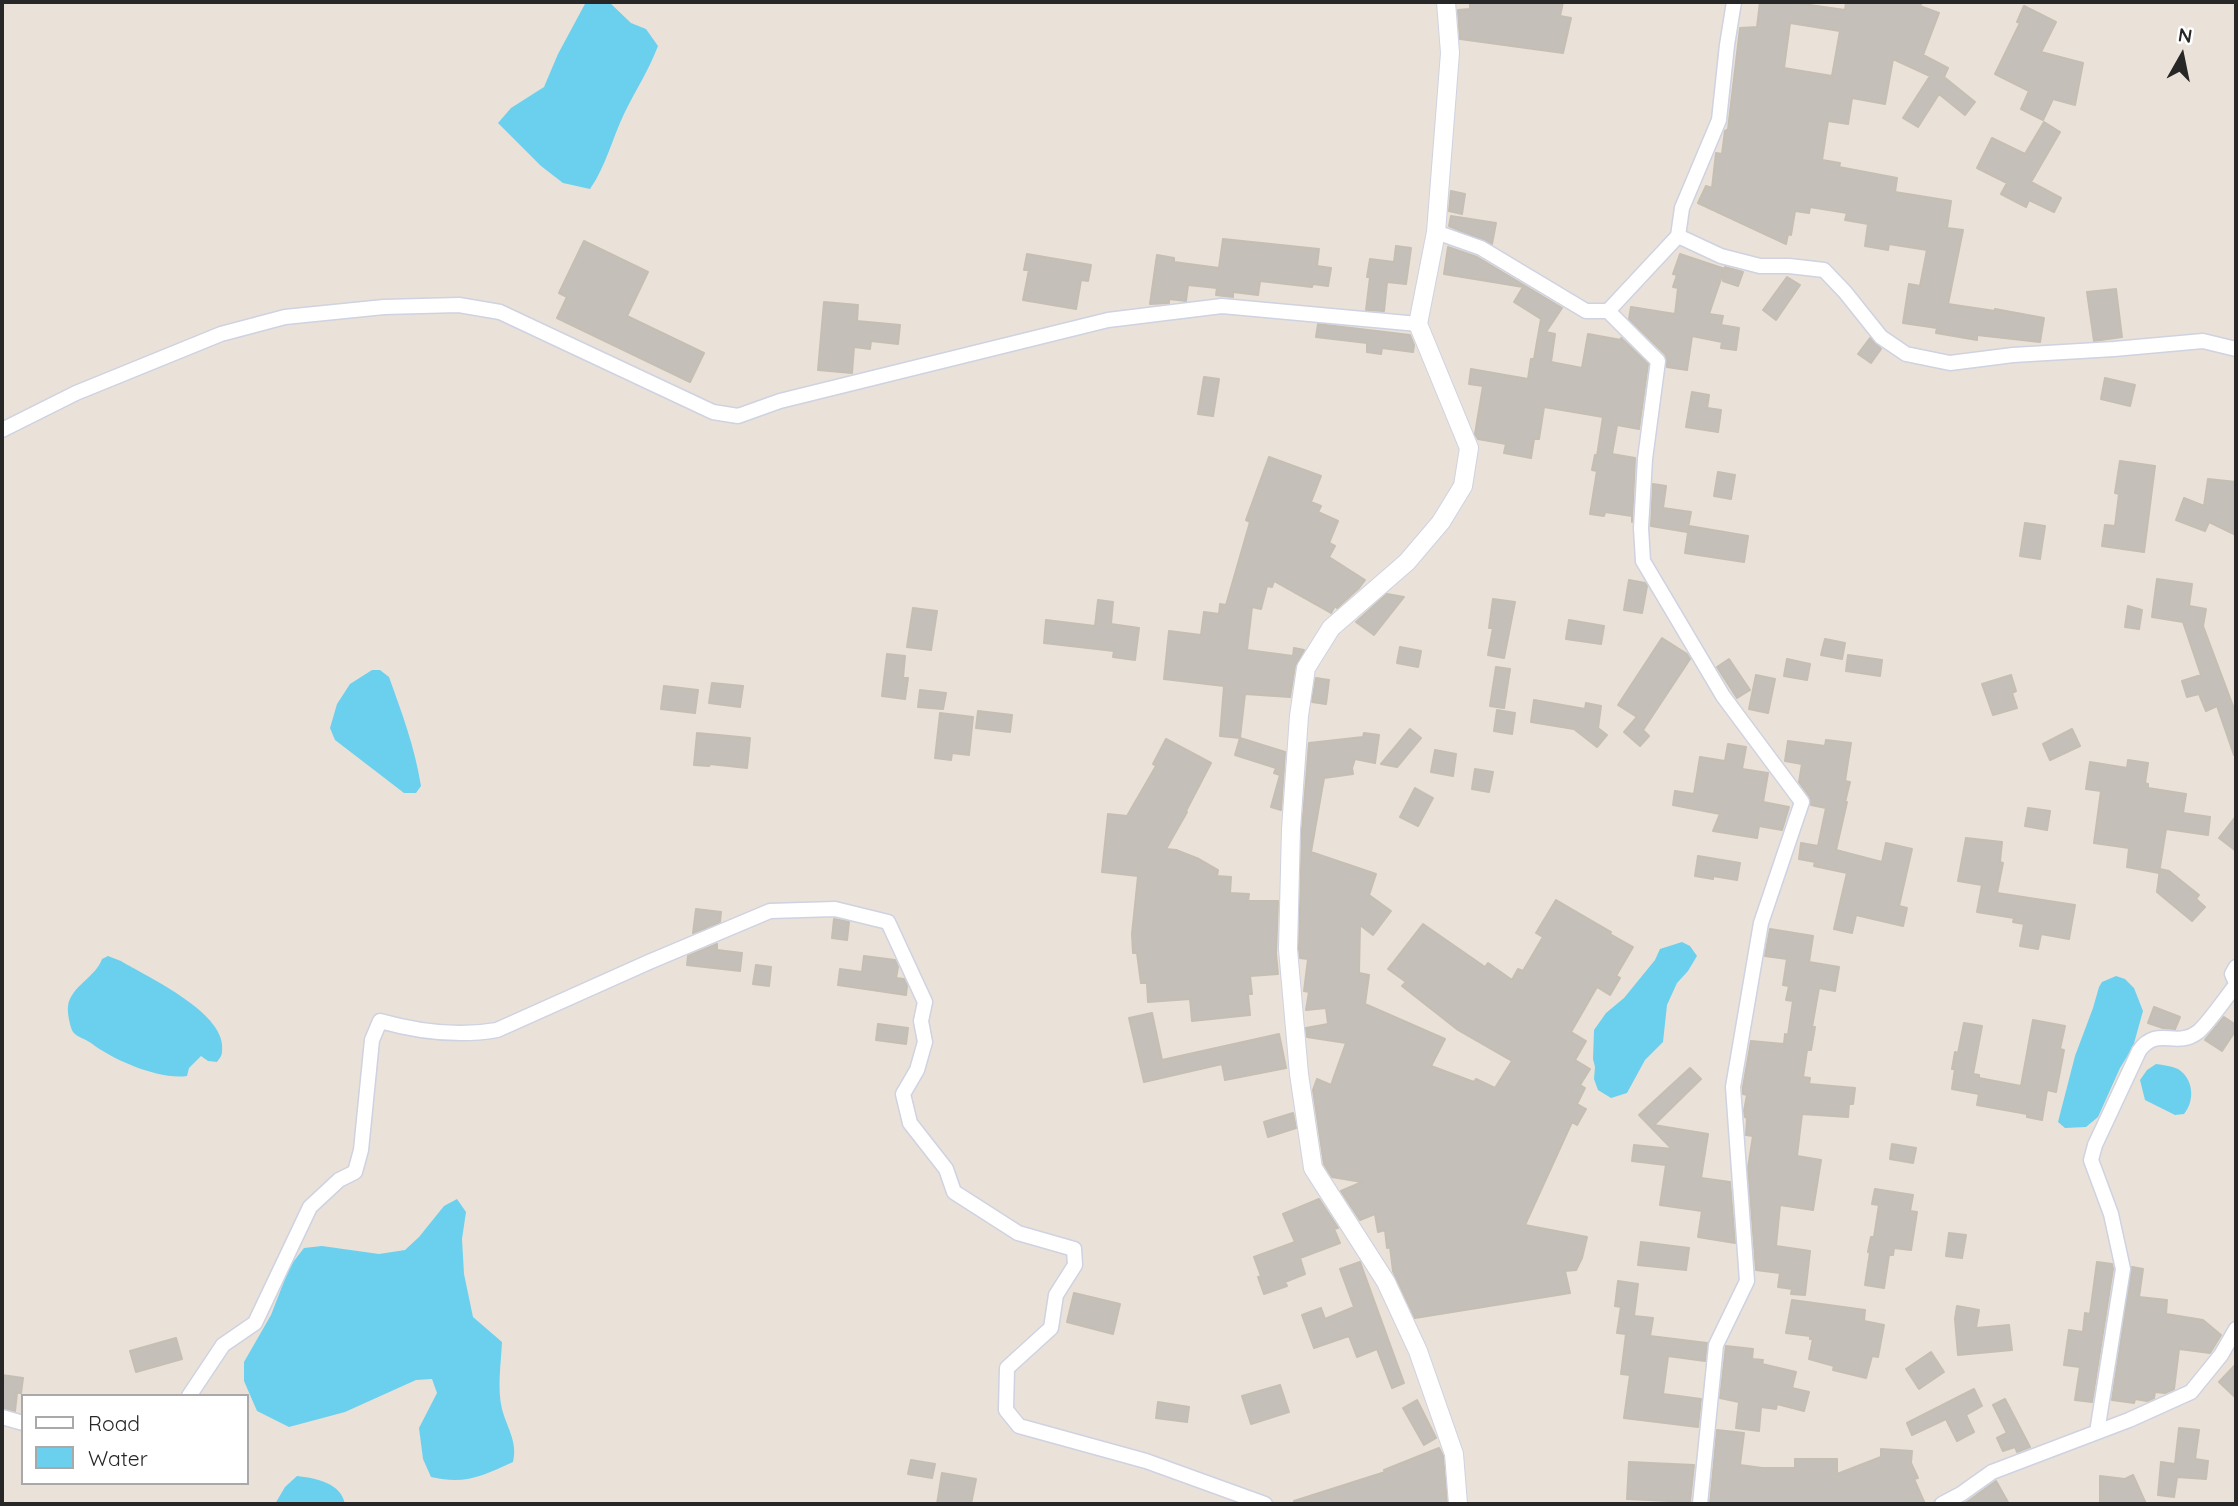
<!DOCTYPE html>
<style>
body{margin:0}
#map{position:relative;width:2238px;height:1506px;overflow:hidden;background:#eae2d9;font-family:Quicksand,sans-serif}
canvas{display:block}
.frame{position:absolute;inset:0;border:4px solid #272727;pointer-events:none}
.legend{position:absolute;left:21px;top:1394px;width:228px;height:91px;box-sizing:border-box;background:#fff;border:2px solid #a9a9a9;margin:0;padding:9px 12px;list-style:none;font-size:21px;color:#272727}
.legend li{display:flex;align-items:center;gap:14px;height:35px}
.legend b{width:35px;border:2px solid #a9a9a9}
.north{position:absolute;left:2147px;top:21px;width:70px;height:70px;-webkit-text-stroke:5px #fff;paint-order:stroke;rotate:9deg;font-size:19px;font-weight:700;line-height:28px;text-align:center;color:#272727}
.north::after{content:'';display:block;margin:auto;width:24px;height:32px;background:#272727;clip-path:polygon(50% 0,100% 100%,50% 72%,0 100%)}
</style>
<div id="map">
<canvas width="2238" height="1506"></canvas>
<div class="frame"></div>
<ul class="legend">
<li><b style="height:9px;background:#fff"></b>Road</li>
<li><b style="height:19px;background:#6bd0ed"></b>Water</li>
</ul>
<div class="north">N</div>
</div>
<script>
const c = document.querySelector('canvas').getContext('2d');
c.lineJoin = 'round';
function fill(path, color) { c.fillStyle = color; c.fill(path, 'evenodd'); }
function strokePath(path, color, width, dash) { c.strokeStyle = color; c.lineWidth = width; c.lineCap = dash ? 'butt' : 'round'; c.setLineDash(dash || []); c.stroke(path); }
const water = new Path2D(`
 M586,2h23l22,21 15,6 12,17c-9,24 -23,45 -34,68 -12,25 -18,52 -34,75l-27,-6 -22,-17 -43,-43 13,-15 33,-21 14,-33z
 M372,670h8l9,7c13,36 26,71 32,109l-5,7h-12l-69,-53 -5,-12 7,-24 13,-20z
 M1682,942l8,4 7,10 -9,15 -11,12 -10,22 -4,37 -18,18 -18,33 -16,5 -13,-8 -4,-11 1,-12 -2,-8 1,-29 12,-17 18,-15 31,-38 5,-11z
 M108,956l13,5c28,17 108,53 101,91 0,4 -3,7 -5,10l-9,-1 -7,-5 -12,12 -2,8c-28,4 -74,-16 -96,-33 -5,-4 -13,-5 -18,-11 -3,-5 -6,-20 -5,-26 3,-20 28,-29 34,-47z
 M2116,976l9,3 9,9 9,23 -10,36 -13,21 -22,49 -12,10 -21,1 -7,-6 17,-66 18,-48 6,-21 3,-5z
 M2156,1064c7,1 15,2 22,5 16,10 17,32 6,45l-9,1 -30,-15 -5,-20 7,-10z
 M457,1199l9,13 -4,27 2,35 9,43 29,25c-1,22 -5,46 0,67 5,19 16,33 11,53 -31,14 -48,23 -82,15l-8,-18 -4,-31 18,-35 -5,-14 -16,1 -71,32 -56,15 -32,-16 -13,-30v-19l27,-47 19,-49 14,-18 18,-2 57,8 26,-4 14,-13 25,-31z
 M297,1476c19,2 44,7 48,28h-70l10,-17z`);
const building = new Path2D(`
 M1470,2h93l-3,14 11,2 -8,35 -103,-14 -2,-29 12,-1z
 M1760,2h29l56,8 1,-8h76l-2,4 19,7 -16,42 25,13 -4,9 31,25 -10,13 -26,-21 -21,33 -15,-9 27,-42 -37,-17 -8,45 -33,-6 -4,26 -20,-3 -6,39 18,3 -1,4 58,11 -2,14 56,9 -4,27 16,2 -15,74 47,7v-2l49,9 -4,24 -63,-7v5l-41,-7 1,-5 -34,-5 6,-39 11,2 7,-36 -38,-6 -1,6 -23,-4 3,-22 -23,-4 2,-7 -37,-6 -1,6 -14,-2 -4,24 -3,-1 -2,10 -88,-41 8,-17 6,2 4,-35 6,1 3,-23 3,-2 12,-101 17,-1zM1790,23l50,8 -8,45 -48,-8z
 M2024,6l32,16 -15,30 42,11 -8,42 -22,-6 -10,21 -22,-11 8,-18 -34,-17 25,-51 -3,-1z
 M2044,122l16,10 -29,50 30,16 -7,14 -25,-12 -3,7 -25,-13 6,-11 -30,-15 15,-30 33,16z
 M1451,191l14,3 -3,20 -13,-3z
 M1451,216l45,7 -4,21 -43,-18z
 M1223,239l96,10 -2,17 14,2 -3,18 -15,-2 -1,3 -52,-6 -2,14 -25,-3v5l-17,-2 1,-7 -29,-3 -2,16 -17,-2v4l-19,1 7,-49 17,3v4l45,6z
 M584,241l64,31 -21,44 77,37 -14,29 -133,-64 10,-21 -8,-4z
 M1396,246l15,2 -5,36 -19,-2 -3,29 -18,-1 4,-33h-3l3,-18 24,3z
 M1448,247l29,10 85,51 -16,24 9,2 -4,28 31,6 6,-34 33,6v-2l27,26 -9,65 -22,-4 -5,29 23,4 -3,64v-6l-27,-4 -1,4 -14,-2 7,-43 -5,-1 3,-15 2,1 6,-39 -59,-10 -5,32h-5l-3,19 -27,-5 2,-9 -28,-5 -3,-5 8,-48 -14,-2 2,-15 57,10 3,-20h3l7,-40 -27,-17 9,-15 -79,-13z
 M1027,254l64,11 -3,16 -7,-1 -5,29 -53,-9 6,-30h-5z
 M1680,254l45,15v-2l18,5 -5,14 -15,-5 1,-11 -15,44 14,2 -2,9 18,3 -3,22 -15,-2 1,-6 -30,-6 -5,34 -20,-3v-8l-2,-5 -36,-35 2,-12 44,7 3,-26 -5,-1 4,-12 -4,-1z
 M1787,277l13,8 -24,35 -13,-10z
 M2116,289l6,48 -28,4 -7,-49z
 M824,302l34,3 -1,16 43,4 -2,19 -27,-3 -1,8 -16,-2 -2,26 -34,-3z
 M1318,324l92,11 4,10 -1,7 -31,-4 -1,6 -14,-2v-9l-51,-6z
 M1870,338l11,11 -10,14 -13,-9z
 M1204,377l15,2 -6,37 -15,-2z
 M2105,378l30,7 -5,21 -29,-7z
 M1692,392l17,3 -2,13 14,2 -3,22 -32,-5z
 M1269,457l52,19 -10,26 10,4 -3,6 20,9 -9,22 6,3 -6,11 36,23 -6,8 -22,20 -2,-2 -4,7 -57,-32 -2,6 -5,-1 -6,23 -9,-2 -5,43 46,6 1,-8 10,2 -9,16 -5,31 -45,-3 -5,44 45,14 -4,58 -10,-3 9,-32 -6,-2 2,-5 -41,-13 5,-17 -20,-2 4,-50 -60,-7 5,-48 32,4 3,-23 15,2 1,-10 6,1 24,-83 -4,-2z
 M2120,461l35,5 -11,86 -42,-6 3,-21 10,1 4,-32 -4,-1z
 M1718,472l17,3 -4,24 -17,-3z
 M2208,479l28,3v53l-27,-13 -4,9 -29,-11 8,-22 20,8z
 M1653,484l13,2 -3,22 28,4 -4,20 -36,-6z
 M2025,523l20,3 -5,33 -20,-3z
 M1689,526l59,10 -4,26 -59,-9z
 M2157,579l35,5 -3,22 17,3 -3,17 33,88v40l-2,1 -17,-49 -11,5 -7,-17 -12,3 -5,-16 19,-6 -18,-53 -31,-5z
 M1629,580l16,3 2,3 -5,27 -18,-3z
 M1387,594l17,3 -30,38 -18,-13z
 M1493,599l22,3 -11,56 -16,-3 5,-27h-4z
 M1098,600l15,2 -2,22 28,4 -4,32 -22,-3 1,-6 -70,-8 2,-23 49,6z
 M2128,606l14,4 -3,19 -14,-2z
 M913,608l24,3 -6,39 -24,-3z
 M1569,620l35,6 -3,18 -35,-5z
 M1662,638l25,16 3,5 -47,71 6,6 -9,10 -16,-14 13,-15 -19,-12z
 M1825,639l20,4 -3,16 -21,-4z
 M1400,647l21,4 -3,16 -21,-4z
 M887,654l18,2 -2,22h5l-3,21 -23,-3z
 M1848,655l34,5 -2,16 -34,-5z
 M1729,659l21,31 -13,8 -20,-31z
 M1787,659l23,5 -3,16 -23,-4z
 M1496,667l14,2 -6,39 -14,-2z
 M1756,675l19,4 -7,34 -19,-4z
 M2011,675l5,16 -4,2 5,15 -24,7 -11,-31z
 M1316,678l13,2 -3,24 -14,-2z
 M712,683l31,3 -3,21 -31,-4z
 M664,686l34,4 -3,23 -34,-4z
 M920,690l26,3 -3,16 -25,-2z
 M1534,700l51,9 1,-6 15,3 -3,22 9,7 -10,12 -23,-18 -43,-7z
 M1497,710l18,3 -3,21 -18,-3z
 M978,711l34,4 -2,17 -34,-4z
 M940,713l33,4 -4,38 -17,-2 -1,7 -16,-2z
 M1410,729l11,9 -24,29 -16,-3z
 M2072,729l8,17 -30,14 -7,-16z
 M697,733l53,5 -3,30 -37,-4 -1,2 -15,-1z
 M1364,733l15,2 -4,28 -20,-4 -3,9 1,6 -29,4 -13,74 65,22 -7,21 22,16 -18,24 -13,-10 -1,48 10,2 -4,29 80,35 -14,27 43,16 2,-3 19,9 17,-27 -54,-31 -56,-44 4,-4 -18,-13 35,-45 62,43 3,-4 24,17 6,-11 5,2 20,-34 -7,-4 20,-33 55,32 -1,2 23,13 -17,29 4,2 -10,17 -13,-8 -26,45 15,9 -11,19 15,9 -10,16 5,3 -8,16 9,5 -9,16 -5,-3 -47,103 62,12 -5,21 -6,12 -11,1 5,22 -155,25 -22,-47 -3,-24 -3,1 -2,-18 -7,2 -3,-18 -15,6 -19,-29 21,-9 -30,-5 -8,-13 -11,-74 4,-11 14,6 15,-42 -39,-6 -1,-9 22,-4 -2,-16 -20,2 3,-18 -5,-1 4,-32 -8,-1 -1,-9 3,-119 7,-87 54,-6z
 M1166,739l45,24 -25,48 1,1 -21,37 10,1 23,9 19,11 -1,6 14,1 -1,16 19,1 -1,7h30l-2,53 2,20 -28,2 2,18h-4l2,21 -58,6 -2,-22 -42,3 -1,-19h-6l-4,-30h-4l-1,-19 6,-58 -36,-4 6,-58 19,2 29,-50 -3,-2z
 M1826,740l25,3 -6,38 5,1 -5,20h2l-11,48 46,12 4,-19 26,6 -13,57 8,2 -4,18 -47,-11 -4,18 -18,-4 13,-56 -33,-7 1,-4 -16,-3 2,-16 17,3 8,-38 -15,-3 -1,-8 -11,-15 3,-18 -17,-3 3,-20 37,5z
 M1728,744l18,3 -4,22 26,4 -5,29 26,5 -7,23 -23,-4 -2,12 -44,-7 7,-17 -47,-9 2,-14 19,3 6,-37 25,4z
 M1435,750l21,4 -3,22 -22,-4z
 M2128,760l20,3 -3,20 3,1v4l38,6 -3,19 27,4 -2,18 -42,-6 -7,44 -32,-6 2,-19 -35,-5 7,-52 -15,-2 4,-27 37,6z
 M1475,769l18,3 -4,20 -17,-3z
 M1415,788l18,10 -15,28 -18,-9z
 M2028,808l22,3 -3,19 -22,-4z
 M2236,816v35l-17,-13z
 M1966,838l36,4 -2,20 3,1 -6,30 78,12 -6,34 -28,-5 -3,15 -18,-3 4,-22 -11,-2 1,-4 -37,-6 5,-27 -24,-4z
 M1698,856l42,7 -3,17 -24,-4v3l-18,-3z
 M2160,869l9,2 30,24 -3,4 9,8 -13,14 -35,-29z
 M696,909l25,3 -1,10 -27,11z
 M834,919l15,3 -2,18 -15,-2z
 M1770,929l43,7 -4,26 30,5 -4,24 -16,-3 -7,39h3l-4,23h-4l-4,27 7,1 -1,6 46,4 -2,16h-4l-1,13 -46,-3 -5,42 24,4 -8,50 -33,-5 -4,41 34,5 -5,44 -14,-1 1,-5 -14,-2 2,-14 -24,-3 -8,-102 5,-32 -7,-1 1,-17 -2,-1 -1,-6 3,-16 -4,-1v-7l8,-46 33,3 1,-10 3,1 5,-34 -7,-1 3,-14 -6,-1 4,-26 -22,-3z
 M717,944v6l25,3 -2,18 -53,-6 1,-9z
 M864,956l31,4 3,7 -2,11 8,1 3,7 -1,9 -68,-10 2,-16 22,3z
 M756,965l15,2 -2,19 -16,-2z
 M2154,1007l26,10 -5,12 -12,-1 -15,-5z
 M1152,1013l10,47 117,-26 7,34 -61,12 -3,-16 -78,18 -15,-64z
 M2224,1017l12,8v5l-14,21 -17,-11z
 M2033,1020l32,6 -5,23 4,1 -8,42 -9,-2 -5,30 -15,-3v-3l-50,-9 2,-11 -27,-5 3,-20h-3l3,-17 3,1 6,-30 18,3 -9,48 6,1v3l42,8z
 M878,1024l30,4 -2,16 -30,-4z
 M1690,1068l11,11 -47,46 54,9 -7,44 29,4 5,61 -37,-6 4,-26 -42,-6 6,-40 -34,-4 2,-16 38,4 -33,-34z
 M1293,1113l3,15 -28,9 -4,-15z
 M1892,1144l24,4 -3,15 -23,-4z
 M1875,1189l38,6 -3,16 7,1 -6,38 -17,-2 -1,7h-4l-5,33 -19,-3 5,-33h-2l3,-15h3l5,-32 -7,-1z
 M1319,1199l19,29 -4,1 6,14 -40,15 5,16 -20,8 2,4 -23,8 -6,-17 3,-1 -7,-19 41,-15 -12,-28z
 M1949,1233l17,2 -4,23 -16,-2z
 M1641,1242l48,6 -3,22 -48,-5z
 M1360,1262l44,121 -12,5 -15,-39 -20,8 -8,-21 -35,12 -12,-33 19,-7 4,11 29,-12 -14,-38z
 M2097,1262l15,2 1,5 -21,133 -17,-2 5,-33 -16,-2 5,-35 14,2 2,-19 5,1z
 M2132,1267l11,2 -4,28 28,3 -1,14 37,6 18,15 -11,18 -31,-4 -5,40 -9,4 -10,-1 -1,6 -7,3 -12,-2 -1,4 -22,-3z
 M1618,1281l20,3 -4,32 19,2 -3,18 57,7 -2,18 -37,-5 -5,38 38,5 -3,28 -74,-9 6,-43 -9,-1 5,-40 -9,-1 4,-26 -6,-1z
 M1074,1293l46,11 -7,30 -46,-12z
 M1792,1300l73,10 -1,11 20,4 -6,32 -6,-1 -6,22 -33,-8 1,-4 -25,-7 4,-20h-3v-3l-24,-3z
 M1957,1306l22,4 -3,18 33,-3 3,25 -54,5 -3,-36z
 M176,1338l6,21 -46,13 -6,-21z
 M1726,1346l27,3 -1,10 11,1 -1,4 34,8 -4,16 17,4 -5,19 -27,-7 -1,5 -15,-2 -2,24 -23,-3 3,-26 -19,-4z
 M1931,1352l13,20 -25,17 -13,-20z
 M2236,1364v34l-17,-16z
 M2,1375l21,3 -2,15h-4l-2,18 -13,-3z
 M1280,1385l9,27 -38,12 -9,-28z
 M1974,1389l8,17 -16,9 8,17 -17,9 -11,-22 -34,16 -5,-12z
 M2005,1399l25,48 -13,5 -2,-5 -12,4 -6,-13 10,-5 -14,-28z
 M1417,1400l19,38 -12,7 -21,-37z
 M1158,1402l31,5 -2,15 -31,-4z
 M2179,1428l20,2 -4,29 13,2 -2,18 -29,-2 -3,20 -16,-2 3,-33 14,2z
 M1717,1430l27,3 -4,32 22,3h33v-9h42v15l44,-17v-8l31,2 -1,12 7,15 -4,1 11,25h-215z
 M1439,1448l4,8 4,48h-152l-1,-3 91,-29 -1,-2z
 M911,1460l24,4 -3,14 -24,-4z
 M1629,1462l65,3 -4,37 -63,-3z
 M942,1473l34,6 -5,25h-34z
 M2133,1475l13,29h-46v-28l25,3z
 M1996,1481l13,23h-47l5,-2z`);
const minor = new Path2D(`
 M1436,232l45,16 105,63h22l70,-75 43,20 39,10h29l35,4 21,22 36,45 25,17 44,9 63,-8 101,-6 89,-8 33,8
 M1678,236l4,-28 37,-88 8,-75 7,-43
 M1608,311l50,50 -13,98 -4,69 2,33 80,135 79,106 -41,121 -28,164 14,194 -31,64 -16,159
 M2,430l74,-37 145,-59 64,-17 99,-10 75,-2 41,7 213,100 25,4 42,-15 328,-81 114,-14 196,18
 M2236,967l-4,7 4,9
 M189,1396l34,-51 32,-22 55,-116 29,-27 16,-8 6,-22 11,-110 8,-19c39,11 77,16 117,9l152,-68 121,-51 65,-2 53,13 37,80 -4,19 4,21 -8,28 -14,24 7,29 36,46 8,23 64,41 56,16 1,16 -19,30 -5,33 -44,40 -1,42 13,16 127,35 119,43
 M2,1417l21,6
 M2097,1432l26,-163 -12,-55 -20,-54 4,-15 44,-94c18,-26 37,-2 59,-19 10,-8 29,-36 38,-47
 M1942,1504l19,-10 31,-22 137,-52 62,-28 30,-37 15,-26`);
const tertiary = new Path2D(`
 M1446,2l4,51 -14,179 -18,92 51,124 -6,38 -22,36 -34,40 -76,66 -25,40 -7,48 -8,113 -3,120 11,125 14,94 73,114 32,69 36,103 4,50`);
fill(water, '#6bd0ed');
fill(building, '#c5bfb9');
strokePath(building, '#c5beb3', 2);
strokePath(minor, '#ced2e1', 17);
strokePath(tertiary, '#ced2e1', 20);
strokePath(minor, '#fff', 14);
strokePath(tertiary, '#fff', 18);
</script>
